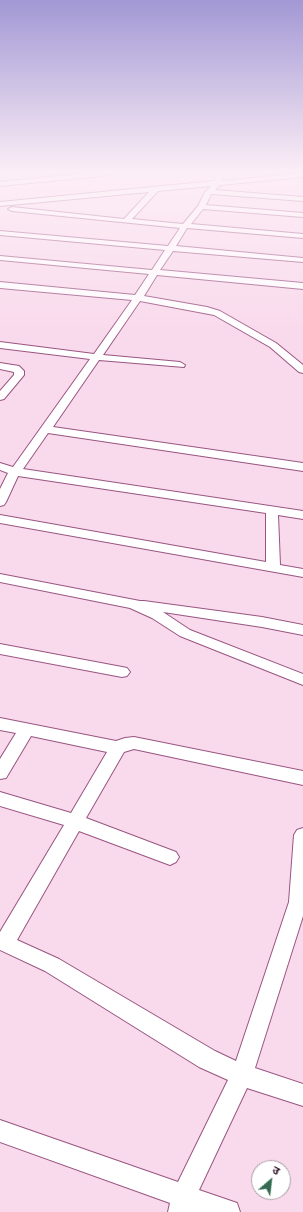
<!DOCTYPE html>
<meta charset="utf-8">
<style>
body{margin:0}
#map{position:relative;width:303px;height:1212px;overflow:hidden;background:#f9d9ec;font-family:"Space Grotesk","Noto Sans Devanagari",sans-serif}
canvas{display:block}
.north{position:absolute;left:251px;top:1160px;width:40px;height:40px;box-sizing:border-box;background:#fff;border:1px solid #a99ea5;border-radius:50%;rotate:28deg;font-size:11px;font-weight:700;line-height:16px;text-align:center;color:#280c1f}
.north::after{content:'';display:block;margin:auto;width:14px;height:18px;background:#336a50;clip-path:polygon(50% 0,100% 100%,50% 72%,0 100%)}
</style>
<div id="map">
<canvas width="303" height="1212"></canvas>
<div class="north">उ</div>
</div>
<script>
const ctx = document.querySelector('canvas').getContext('2d');
ctx.lineJoin = 'round';
function stroke(path, color, width, dash) { ctx.strokeStyle = color; ctx.lineWidth = width; ctx.lineCap = dash ? 'butt' : 'round'; ctx.setLineDash(dash || []); ctx.stroke(path); }
function paint(path, color) { ctx.fillStyle = color; ctx.fill(path, 'evenodd'); }
const minor = new Path2D(`
 M 87,173 L 114,173 L 111,175 L 0,186 L 0,182 Z
 M 217,173 L 224,173 L 222,181 L 303,173 L 303,177 L 220,185 L 215,190 L 303,197 L 303,201 L 211,194 L 206,205 L 303,213 L 303,217 L 203,209 L 191,224 L 303,234 L 303,238 L 187,228 L 176,246 L 303,258 L 303,262 L 173,251 L 160,270 L 303,283 L 303,289 L 157,275 L 144,296 L 207,307 L 220,311 L 276,343 L 303,365 L 303,373 L 299,372 L 270,347 L 214,315 L 140,301 L 103,355 L 180,362 L 185,365 L 184,367 L 99,360 L 53,427 L 303,463 L 303,471 L 48,433 L 23,469 L 303,511 L 303,519 L 278,515 L 280,565 L 303,569 L 303,577 L 0,523 L 0,515 L 266,562 L 266,513 L 18,476 L 6,502 L 4,505 L 0,506 L 0,489 L 8,473 L 0,470 L 0,463 L 13,467 L 90,359 L 0,348 L 0,342 L 94,354 L 132,300 L 0,288 L 0,282 L 135,295 L 149,274 L 0,260 L 0,256 L 152,270 L 165,250 L 0,235 L 0,231 L 168,246 L 180,228 L 12,211 L 8,209 L 12,207 L 124,219 L 149,192 L 0,206 L 0,202 L 214,181 ZM 211,186 L 205,192 L 198,206 L 183,224 L 132,219 L 158,191 Z
 M 0,363 L 19,366 L 24,371 L 24,375 L 4,399 L 0,400 L 0,391 L 14,375 L 14,372 L 0,369 Z
 M 0,574 L 140,601 L 144,601 L 262,617 L 303,625 L 303,635 L 262,627 L 163,612 L 190,630 L 303,674 L 303,685 L 180,636 L 152,618 L 130,608 L 0,582 Z
 M 0,644 L 122,667 L 127,668 L 130,672 L 127,676 L 122,677 L 0,654 Z
 M 0,718 L 116,741 L 125,738 L 134,737 L 303,771 L 303,785 L 134,749 L 124,752 L 86,818 L 176,852 L 179,857 L 176,862 L 170,865 L 79,831 L 17,940 L 59,959 L 215,1051 L 236,1061 L 289,902 L 294,835 L 297,830 L 303,828 L 303,916 L 255,1068 L 303,1084 L 303,1106 L 247,1088 L 199,1190 L 237,1203 L 240,1212 L 168,1212 L 170,1203 L 0,1142 L 0,1120 L 178,1182 L 228,1080 L 199,1067 L 45,971 L 0,950 L 0,932 L 64,825 L 0,806 L 0,792 L 71,813 L 107,752 L 31,736 L 6,778 L 0,779 L 0,759 L 16,733 L 0,730 Z`);
stroke(minor, '#995581', 2);
paint(minor, '#fff');
const sky = ctx.createLinearGradient(0, 0, 0, 343);
sky.addColorStop(0, '#a298d4');
sky.addColorStop(0.5, '#fceef6');
sky.addColorStop(1, '#fceef600');
ctx.fillStyle = sky;
ctx.fillRect(0, 0, 303, 343);
</script>
